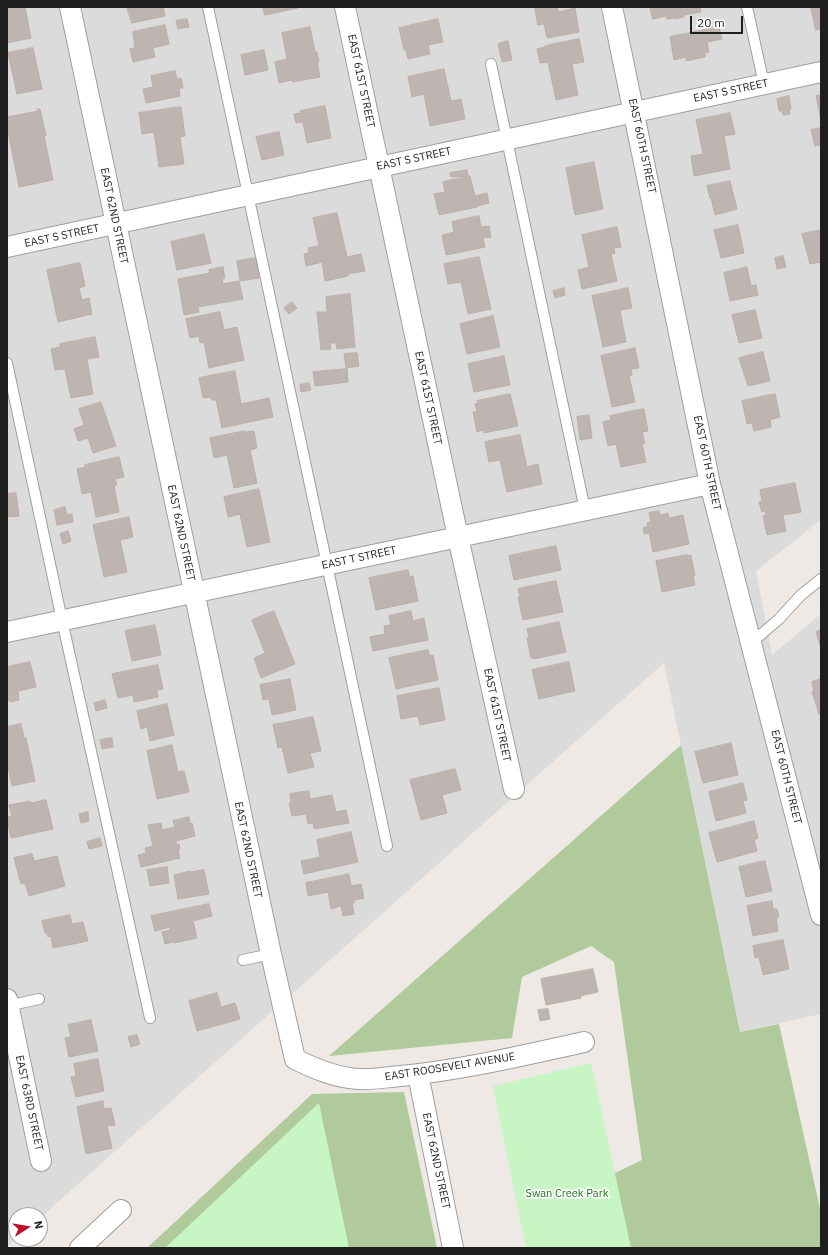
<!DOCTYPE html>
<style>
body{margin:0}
#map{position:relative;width:828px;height:1255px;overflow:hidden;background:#eee9e4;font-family:"IBM Plex Sans",sans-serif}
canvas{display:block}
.frame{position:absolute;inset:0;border:8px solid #1e1e1e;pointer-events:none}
.north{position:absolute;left:8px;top:1207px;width:40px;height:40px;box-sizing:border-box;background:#fff;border:1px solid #a5a5a5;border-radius:50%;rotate:78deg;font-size:11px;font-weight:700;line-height:16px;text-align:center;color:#1e1e1e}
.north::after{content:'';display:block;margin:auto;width:14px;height:18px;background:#bc0f29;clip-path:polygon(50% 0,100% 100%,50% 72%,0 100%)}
.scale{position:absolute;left:690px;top:16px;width:53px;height:18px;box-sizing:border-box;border:2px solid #1e1e1e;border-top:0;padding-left:5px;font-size:12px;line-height:14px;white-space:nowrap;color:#1e1e1e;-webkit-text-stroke:3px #fff;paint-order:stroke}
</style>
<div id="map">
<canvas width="828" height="1255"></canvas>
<div class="frame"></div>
<div class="north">N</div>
<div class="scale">20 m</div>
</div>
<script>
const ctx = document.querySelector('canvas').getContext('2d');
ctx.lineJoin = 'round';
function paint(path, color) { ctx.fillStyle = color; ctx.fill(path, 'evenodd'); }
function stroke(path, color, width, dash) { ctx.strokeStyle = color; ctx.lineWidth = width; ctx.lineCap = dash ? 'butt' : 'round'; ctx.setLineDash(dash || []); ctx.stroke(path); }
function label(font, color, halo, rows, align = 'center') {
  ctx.font = font + ' "IBM Plex Sans",sans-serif'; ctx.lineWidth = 3.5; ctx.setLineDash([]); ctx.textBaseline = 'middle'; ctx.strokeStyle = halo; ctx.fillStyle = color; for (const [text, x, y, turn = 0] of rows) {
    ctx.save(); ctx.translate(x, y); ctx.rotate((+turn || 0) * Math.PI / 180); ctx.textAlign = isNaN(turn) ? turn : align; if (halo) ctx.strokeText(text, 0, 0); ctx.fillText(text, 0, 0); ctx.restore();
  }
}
paint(new Path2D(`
 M 7,7 L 821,7 L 821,520 L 756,571 L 772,655 L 821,614 L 821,1014 L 740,1032 L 664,663 L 40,1218 L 40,1215 L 16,1215 L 16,1239 L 7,1247 Z`), '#dcdbdb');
paint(new Path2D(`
 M 681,745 L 740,1032 L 779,1024 L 821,1213 L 821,1248 L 600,1248 L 588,1186 L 642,1160 L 614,962 L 591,946 L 522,977 L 512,1038 L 329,1056 Z
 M 404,1092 L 437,1248 L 147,1248 L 312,1094 Z`), '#b1ca9c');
paint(new Path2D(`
 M 591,1063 L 631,1248 L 526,1248 L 493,1086 Z
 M 319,1103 L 349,1248 L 165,1248 Z`), '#c8f5c4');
const building = new Path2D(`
 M 7,7 L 25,7 L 31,38 L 7,43 Z
 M 127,7 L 163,7 L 165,16 L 132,23 Z
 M 263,7 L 298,7 L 298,8 L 265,15 Z
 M 535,7 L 557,7 L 558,12 L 575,8 L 579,32 L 547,38 L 544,24 L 538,25 Z
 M 650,7 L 700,7 L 701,12 L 684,15 L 684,17 L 675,19 L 675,18 L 667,19 L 666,16 L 653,19 Z
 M 811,7 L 821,7 L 821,29 L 816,30 Z
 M 187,19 L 189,27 L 178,29 L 176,21 Z
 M 438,19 L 443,42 L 428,45 L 430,54 L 408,59 L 406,50 L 404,50 L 399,28 Z
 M 165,25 L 169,44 L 153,48 L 155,57 L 133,62 L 130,49 L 135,48 L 133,32 Z
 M 310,27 L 315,52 L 317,52 L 319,62 L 317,62 L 320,77 L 293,82 L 292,80 L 279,83 L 275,62 L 287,59 L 282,33 Z
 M 719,27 L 722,39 L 707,42 L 709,52 L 705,53 L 705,57 L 686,61 L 686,57 L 674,60 L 670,37 Z
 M 579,39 L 584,62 L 572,64 L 578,95 L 556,100 L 548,62 L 540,63 L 537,49 L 545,47 L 545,46 Z
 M 508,41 L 512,60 L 502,62 L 498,44 Z
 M 33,48 L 42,89 L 17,94 L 8,53 Z
 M 264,50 L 268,70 L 245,75 L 241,55 Z
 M 444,69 L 451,101 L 461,99 L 465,119 L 430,126 L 424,94 L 412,97 L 408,77 Z
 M 175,71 L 177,79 L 181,78 L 183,88 L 179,88 L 180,96 L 146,103 L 143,89 L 153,87 L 151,76 Z
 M 821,95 L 821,121 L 816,96 Z
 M 789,96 L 791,109 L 789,109 L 790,114 L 783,115 L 782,111 L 779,111 L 777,99 Z
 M 325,106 L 331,138 L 307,143 L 303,122 L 296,123 L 294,114 L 301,113 L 300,111 Z
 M 181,107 L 185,136 L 180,137 L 184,164 L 159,167 L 154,132 L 142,134 L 139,113 Z
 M 37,109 L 40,109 L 46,135 L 44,135 L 53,180 L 19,187 L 7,126 L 7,117 L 38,111 Z
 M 730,113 L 735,134 L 724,136 L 730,169 L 694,176 L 691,156 L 703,154 L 696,120 Z
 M 821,128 L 821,145 L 815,146 L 811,130 Z
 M 279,132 L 284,155 L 262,160 L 256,137 Z
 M 594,162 L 603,209 L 575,215 L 566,168 Z
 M 467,170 L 468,176 L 451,177 L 450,173 Z
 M 470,176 L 475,196 L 487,193 L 489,203 L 477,206 L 477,207 L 439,215 L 434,194 L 445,192 L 443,182 Z
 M 730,181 L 737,209 L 715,215 L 711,198 L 710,198 L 707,186 Z
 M 337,213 L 347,257 L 361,254 L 365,271 L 348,274 L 348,276 L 325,281 L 322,262 L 306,266 L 304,254 L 309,253 L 308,248 L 319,246 L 313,218 Z
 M 479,216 L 481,227 L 489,226 L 491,237 L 483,238 L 485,247 L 446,255 L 442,235 L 454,232 L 452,222 Z
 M 738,225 L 744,253 L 721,258 L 714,230 Z
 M 617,227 L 621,247 L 614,248 L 615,253 L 611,254 L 617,281 L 582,289 L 578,270 L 589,267 L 582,235 Z
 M 821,230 L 821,262 L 810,264 L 802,234 Z
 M 204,234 L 211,263 L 177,270 L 171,242 Z
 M 783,256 L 786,267 L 777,269 L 775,258 Z
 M 479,257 L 491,309 L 468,314 L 461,282 L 448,284 L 444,264 Z
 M 256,258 L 259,278 L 240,281 L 237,261 Z
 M 80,263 L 85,286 L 79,288 L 82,300 L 89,298 L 92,314 L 58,322 L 47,270 Z
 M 223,267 L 225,278 L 222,279 L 223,284 L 239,281 L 243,299 L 198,307 L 199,312 L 184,315 L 178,279 L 210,273 L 209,270 Z
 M 747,267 L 751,286 L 756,285 L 758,295 L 730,301 L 724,273 Z
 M 564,288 L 565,295 L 555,298 L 553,291 Z
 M 628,288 L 632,308 L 620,310 L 626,342 L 603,347 L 592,296 Z
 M 350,294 L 355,347 L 337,349 L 336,343 L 330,343 L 331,349 L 321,350 L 317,312 L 327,312 L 326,297 Z
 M 292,302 L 297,308 L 289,314 L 284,308 Z
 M 755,310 L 762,338 L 739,343 L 732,315 Z
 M 220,312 L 224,330 L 237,327 L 244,360 L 209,368 L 204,342 L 200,343 L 199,336 L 190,338 L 186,319 Z
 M 493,316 L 500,347 L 467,354 L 460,324 Z
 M 95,337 L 99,357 L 87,359 L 93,394 L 71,398 L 65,369 L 55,370 L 51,349 L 60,347 L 60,344 Z
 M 635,348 L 639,368 L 631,369 L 632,375 L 629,376 L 635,402 L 612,407 L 601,356 Z
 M 763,352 L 770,381 L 748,386 L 739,358 Z
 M 357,353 L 359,366 L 346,368 L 344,354 Z
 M 504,356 L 510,385 L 474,392 L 468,364 Z
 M 347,369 L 348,382 L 315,386 L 313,372 Z
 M 235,371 L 241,404 L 269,398 L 273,417 L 222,428 L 216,400 L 212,400 L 211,397 L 203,398 L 199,378 Z
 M 309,383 L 311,390 L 301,392 L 300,385 Z
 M 510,394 L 518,426 L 484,433 L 483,430 L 477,432 L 473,412 L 477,412 L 475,404 L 478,403 L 477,401 Z
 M 775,394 L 780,417 L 770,420 L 771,427 L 754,431 L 752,423 L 747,424 L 742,401 Z
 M 101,402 L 116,446 L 93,453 L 88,438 L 78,441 L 74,429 L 84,425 L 79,409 Z
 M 644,409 L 648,431 L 642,432 L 645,443 L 642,444 L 646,462 L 621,467 L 616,444 L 608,446 L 603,422 L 611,420 L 610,416 Z
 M 589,415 L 592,438 L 580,440 L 577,417 Z
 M 245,431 L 246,432 L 254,431 L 257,448 L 250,450 L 257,483 L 234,488 L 227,455 L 214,458 L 210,438 Z
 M 520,435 L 527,467 L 538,464 L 542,484 L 507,492 L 500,460 L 489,462 L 485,442 Z
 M 119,457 L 124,477 L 115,479 L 117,485 L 114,486 L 119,512 L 96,517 L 91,492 L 82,494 L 77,469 L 85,467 L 85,465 Z
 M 795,483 L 801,512 L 783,515 L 786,531 L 767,535 L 763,516 L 766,515 L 765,511 L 762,512 L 759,502 L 762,501 L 760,490 Z
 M 259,489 L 270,542 L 247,547 L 240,514 L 228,517 L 224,497 Z
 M 16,493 L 19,516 L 7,517 L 7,494 Z
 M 65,507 L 67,515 L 72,514 L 73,522 L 57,525 L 54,510 Z
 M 659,511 L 661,519 L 661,515 L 668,513 L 669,518 L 683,515 L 689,544 L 653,552 L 649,533 L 644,534 L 643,528 L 648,526 L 647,523 L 651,522 L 649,513 Z
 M 129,517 L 133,537 L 120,540 L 127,572 L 104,577 L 93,525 Z
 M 68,531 L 71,541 L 63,544 L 60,534 Z
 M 556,546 L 561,570 L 514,580 L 509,556 Z
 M 687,555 L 688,556 L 691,555 L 695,576 L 693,576 L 695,585 L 662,592 L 656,561 Z
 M 408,570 L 410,577 L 413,576 L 418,601 L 376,610 L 369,578 Z
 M 556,581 L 563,612 L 523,620 L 518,597 L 520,597 L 518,589 Z
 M 274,611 L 295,664 L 261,678 L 254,658 L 265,653 L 252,620 Z
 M 411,611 L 413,621 L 424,618 L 428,640 L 373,651 L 370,637 L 385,634 L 384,626 L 391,625 L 389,616 Z
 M 559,622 L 566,652 L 534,659 L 533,658 L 531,658 L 527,638 L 529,638 L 527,629 Z
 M 155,625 L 161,655 L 132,661 L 125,631 Z
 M 821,630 L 821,649 L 816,632 Z
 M 428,650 L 430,656 L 433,655 L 438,680 L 396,689 L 389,658 Z
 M 30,662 L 36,687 L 18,691 L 19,700 L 10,702 L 10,700 L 7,700 L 7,667 Z
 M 569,662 L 575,691 L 539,699 L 532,670 Z
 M 158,665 L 163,689 L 157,690 L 158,697 L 134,702 L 133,695 L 118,698 L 112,674 Z
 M 290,679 L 296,710 L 272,715 L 269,699 L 263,700 L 260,685 Z
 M 821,679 L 821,714 L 819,714 L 812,692 L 814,691 L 812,682 Z
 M 439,688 L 445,720 L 420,725 L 418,716 L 401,719 L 397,696 Z
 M 105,700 L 107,708 L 96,711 L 94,703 Z
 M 167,704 L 174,735 L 150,741 L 147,727 L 141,729 L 137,711 Z
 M 313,717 L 321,751 L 310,753 L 314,767 L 288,773 L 282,747 L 278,748 L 273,725 Z
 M 21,724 L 24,738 L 26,738 L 35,781 L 12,786 L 7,762 L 7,727 Z
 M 112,738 L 113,747 L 102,749 L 100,740 Z
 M 731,743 L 738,775 L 703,783 L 695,752 Z
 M 172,745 L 178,772 L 184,771 L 189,792 L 157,799 L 147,751 Z
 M 455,769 L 461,790 L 442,795 L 447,813 L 421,820 L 410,780 Z
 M 743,783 L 747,800 L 743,801 L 746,813 L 716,821 L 709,792 Z
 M 309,791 L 310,799 L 332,795 L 336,812 L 346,810 L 349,823 L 314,829 L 313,823 L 308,824 L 306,814 L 292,816 L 289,803 L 291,803 L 290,794 Z
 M 46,800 L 53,829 L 11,838 L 7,820 L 7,817 L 12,816 L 9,805 L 30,801 L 30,803 Z
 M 88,812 L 89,821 L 81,823 L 79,814 Z
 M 189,817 L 190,824 L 192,823 L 195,836 L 176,841 L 177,845 L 179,844 L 180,849 L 178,850 L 180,858 L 141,867 L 138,855 L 146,853 L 145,848 L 153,846 L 148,825 L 161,823 L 162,830 L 175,827 L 173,821 Z
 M 754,821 L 758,838 L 754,840 L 757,851 L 717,862 L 709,833 Z
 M 351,832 L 358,862 L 304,874 L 301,861 L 320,857 L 317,840 Z
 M 100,838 L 102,846 L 89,849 L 87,842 Z
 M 32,854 L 34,861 L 57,856 L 65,886 L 29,896 L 25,883 L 21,884 L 14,858 Z
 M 765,861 L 772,891 L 746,897 L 739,867 Z
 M 167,867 L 169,883 L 150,886 L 147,870 Z
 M 204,870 L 209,894 L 178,899 L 174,875 L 190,871 L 190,872 Z
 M 349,874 L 351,886 L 361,884 L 364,898 L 354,900 L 354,903 L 352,903 L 354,914 L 343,916 L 341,906 L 331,909 L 328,892 L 308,896 L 306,883 Z
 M 772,901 L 773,909 L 777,909 L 779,917 L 776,918 L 778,931 L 753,936 L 747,906 Z
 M 209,904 L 212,916 L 193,921 L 197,938 L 174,943 L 173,942 L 165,944 L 162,932 L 170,930 L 170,927 L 155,931 L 151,916 Z
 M 70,915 L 72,924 L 83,922 L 88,941 L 53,948 L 51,936 L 48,937 L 47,933 L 45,933 L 42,921 Z
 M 783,940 L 789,969 L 763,975 L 759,957 L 755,958 L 753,946 Z
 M 593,969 L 598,992 L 580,996 L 581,998 L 546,1005 L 541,979 Z
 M 217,993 L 221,1007 L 235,1003 L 240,1019 L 197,1031 L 189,1001 Z
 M 548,1009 L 550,1019 L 540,1021 L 538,1010 Z
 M 91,1020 L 98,1051 L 69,1057 L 65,1038 L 71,1037 L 68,1025 Z
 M 137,1035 L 140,1044 L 131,1047 L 128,1037 Z
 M 98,1059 L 104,1091 L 76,1097 L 71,1077 L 76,1076 L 74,1064 Z
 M 103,1101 L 104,1109 L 111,1108 L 115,1125 L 107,1126 L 112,1148 L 86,1154 L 77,1107 Z`);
paint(building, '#beb4b1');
stroke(building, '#beaea8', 1);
const service = new Path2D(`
 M 208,7 L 387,846
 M 747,7 L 764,84
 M 491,64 L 585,510
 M 7,363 L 62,620 L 150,1018
 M 751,643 L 779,619 L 801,595 L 821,579
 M 243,960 L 271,954
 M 7,1006 L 39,999`);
const minor = new Path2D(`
 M 70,7 L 271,954 L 295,1059 C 315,1069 336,1078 359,1079 C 372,1080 387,1077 401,1076 C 463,1070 524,1055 584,1042
 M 345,7 L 458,537 L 514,789
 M 612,7 L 710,484 L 821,915
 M 7,247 L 821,72
 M 7,632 L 710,484
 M 7,999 L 41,1161
 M 418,1074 L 453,1248
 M 80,1248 L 121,1210`);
stroke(service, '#9f9f9f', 12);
stroke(minor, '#9f9f9f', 22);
stroke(service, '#fff', 10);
stroke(minor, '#fff', 20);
label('11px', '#1e1e1e', '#fff', [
 ["EAST 61ST STREET",361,81,78],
 ["EAST S STREET",731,91,-12],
 ["EAST 60TH STREET",642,146,78],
 ["EAST S STREET",414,159,-12],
 ["EAST 62ND STREET",114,216,78],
 ["EAST S STREET",62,236,-12],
 ["EAST 61ST STREET",428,398,78],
 ["EAST 60TH STREET",707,463,78],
 ["EAST 62ND STREET",181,533,78],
 ["EAST T STREET",359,558,-12],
 ["EAST 61ST STREET",497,715,78],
 ["EAST 60TH STREET",786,777,76],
 ["EAST 62ND STREET",248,850,78],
 ["EAST ROOSEVELT AVENUE",450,1067,-9],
 ["EAST 63RD STREET",29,1103,78],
 ["EAST 62ND STREET",436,1161,78]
]);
label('11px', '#1a7413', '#fff', [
 ["Swan Creek Park",567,1194]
]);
</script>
